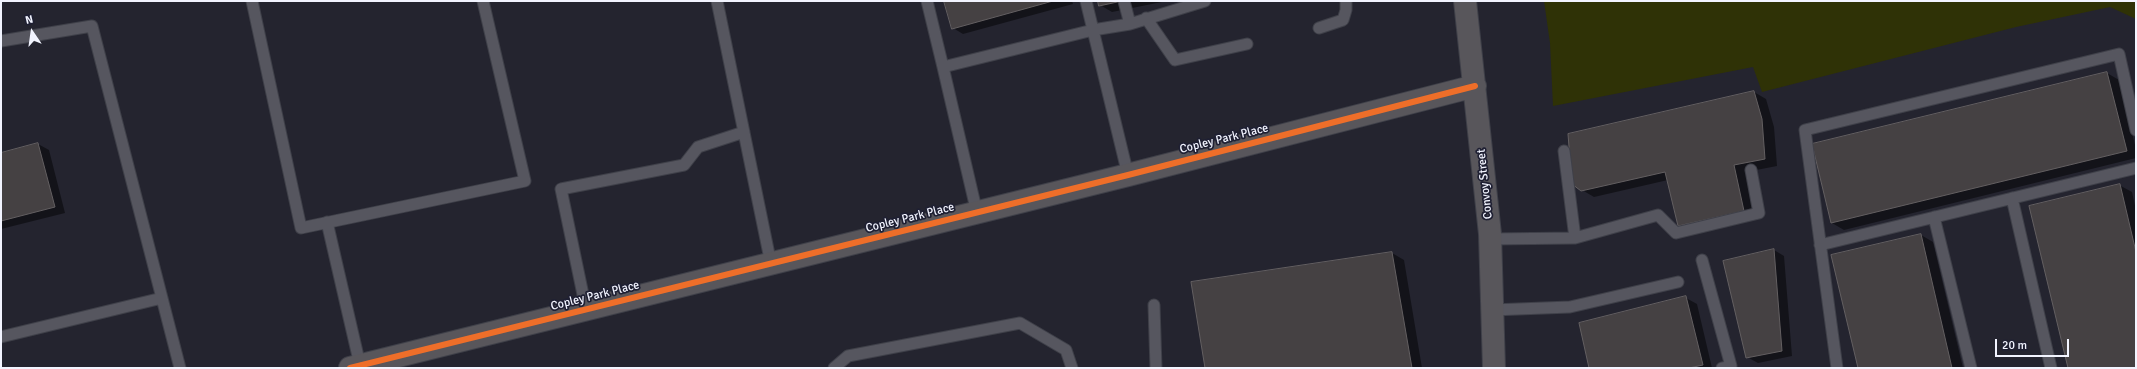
<!DOCTYPE html>
<style>
body{margin:0}
#map{position:relative;width:2137px;height:369px;overflow:hidden;background:#24242f;font-family:Signika,sans-serif}
canvas{display:block}
.frame{position:absolute;inset:0;border:2px solid #f2f4ff;pointer-events:none}
.north{position:absolute;left:12px;top:12px;width:40px;height:40px;-webkit-text-stroke:3px #1f2033;paint-order:stroke;rotate:347deg;font-size:11px;font-weight:700;line-height:16px;text-align:center;color:#f2f4ff}
.north::after{content:'';display:block;margin:auto;width:14px;height:18px;background:#f2f4ff;clip-path:polygon(50% 0,100% 100%,50% 72%,0 100%)}
.scale{position:absolute;left:1995px;top:339px;width:74px;height:18px;box-sizing:border-box;border:2px solid #f2f4ff;border-top:0;padding-left:5px;font-size:12px;line-height:14px;white-space:nowrap;color:#f2f4ff;-webkit-text-stroke:3px #1f2033;paint-order:stroke}
</style>
<div id="map">
<canvas width="2137" height="369"></canvas>
<div class="frame"></div>
<div class="north">N</div>
<div class="scale">20 m</div>
</div>
<script>
const ctx = document.querySelector('canvas').getContext('2d');
ctx.lineJoin = 'round';
function paint(path, color) { ctx.fillStyle = color; ctx.fill(path, 'evenodd'); }
function stroke(path, color, width, dash) { ctx.strokeStyle = color; ctx.lineWidth = width; ctx.lineCap = dash ? 'butt' : 'round'; ctx.setLineDash(dash || []); ctx.stroke(path); }
function label(font, color, halo, rows, align = 'center') {
  ctx.font = font + ' Signika,sans-serif'; ctx.lineWidth = 3.5; ctx.setLineDash([]); ctx.textBaseline = 'middle'; ctx.strokeStyle = halo; ctx.fillStyle = color; for (const [text, x, y, turn = 0] of rows) {
    ctx.save(); ctx.translate(x, y); ctx.rotate((+turn || 0) * Math.PI / 180); ctx.textAlign = isNaN(turn) ? turn : align; if (halo) ctx.strokeText(text, 0, 0); ctx.fillText(text, 0, 0); ctx.restore();
  }
}
paint(new Path2D(`
 M 1544,1 L 2136,1 L 2136,19 L 2110,7 L 2016,27 L 1762,92 L 1753,67 L 1553,106 L 1550,43 Z`), '#2f3206');
paint(new Path2D(`
 M 946,1 L 1072,1 L 1073,4 L 963,34 L 953,28 Z
 M 1099,1 L 1167,1 L 1112,12 L 1100,5 Z
 M 2107,73 L 2119,80 L 2136,149 L 2136,158 L 1844,230 L 1832,223 Z
 M 1754,92 L 1766,99 L 1774,127 L 1777,166 L 1746,172 L 1755,217 L 1691,232 L 1679,225 L 1668,180 L 1594,197 L 1582,190 Z
 M 38,144 L 49,150 L 65,213 L 1,229 L 1,154 Z
 M 2119,185 L 2132,192 L 2136,210 L 2136,368 L 2069,368 Z
 M 1921,235 L 1933,242 L 1963,368 L 1859,368 Z
 M 1774,250 L 1784,256 L 1792,356 L 1758,363 L 1747,357 Z
 M 1392,253 L 1404,260 L 1422,368 L 1206,368 Z
 M 1686,298 L 1697,304 L 1712,368 L 1590,368 Z`), '#0007');
const building = new Path2D(`
 M 944,1 L 1053,1 L 952,29 Z
 M 1098,1 L 1122,1 L 1099,6 Z
 M 2107,72 L 2127,151 L 1831,223 L 1812,144 Z
 M 1754,91 L 1762,119 L 1765,159 L 1734,165 L 1744,211 L 1678,226 L 1665,172 L 1581,191 L 1572,184 L 1568,134 Z
 M 38,143 L 55,207 L 1,221 L 1,153 Z
 M 2120,184 L 2136,252 L 2136,368 L 2068,368 L 2029,206 Z
 M 1921,234 L 1952,368 L 1858,368 L 1831,255 Z
 M 1774,249 L 1782,351 L 1746,358 L 1723,261 Z
 M 1392,252 L 1412,368 L 1205,368 L 1191,282 Z
 M 1686,296 L 1703,365 L 1689,368 L 1589,368 L 1579,323 Z`);
paint(building, '#454143');
stroke(building, '#635f61', 1);
const service = new Path2D(`
 M 252,1 L 301,228 L 525,181 L 483,1
 M 717,1 L 771,264
 M 927,1 L 943,67
 M 1086,1 L 1128,175
 M 1124,1 L 1130,24
 M 1146,18 L 1175,60 L 1247,44
 M 1319,28 L 1343,20 L 1346,10 L 1346,1
 M 1,41 L 92,26 L 180,368
 M 1564,151 L 1575,238
 M 2012,198 L 2051,368
 M 977,213 L 943,67 L 1093,30 L 1130,24 L 1205,1
 M 1934,217 L 1971,368
 M 327,222 L 360,365
 M 1490,239 L 1575,238 L 1658,215 L 1676,233 L 1759,213 L 1751,170
 M 1820,245 L 2136,168
 M 1702,260 L 1731,366 L 1722,368
 M 1154,305 L 1156,368
 M 586,309 L 561,189 L 684,165 L 698,147 L 744,132
 M 1492,310 L 1570,307 L 1678,282
 M 1,337 L 162,298
 M 834,368 L 848,356 L 1020,323 L 1066,350 L 1072,368
 M 1837,368 L 1805,130 L 2119,54 L 2136,130`);
const secondary = new Path2D(`
 M 1465,1 L 1490,234 L 1494,368
 M 350,368 L 1128,175 L 1475,86`);
stroke(service, '#3f4049', 13);
stroke(secondary, '#3f4049', 24);
stroke(service, '#56565f', 11);
stroke(secondary, '#58565b', 22);
stroke(new Path2D(`
 M 350,368 L 1128,175 L 1475,86`), '#ee6e29', 6);
label('12px', '#f2f4ff', '#1f2033', [
 ["Copley Park Place",1224,139,-14],
 ["Convoy Street",1485,184,-96],
 ["Copley Park Place",910,218,-14],
 ["Copley Park Place",595,296,-14]
]);
</script>
